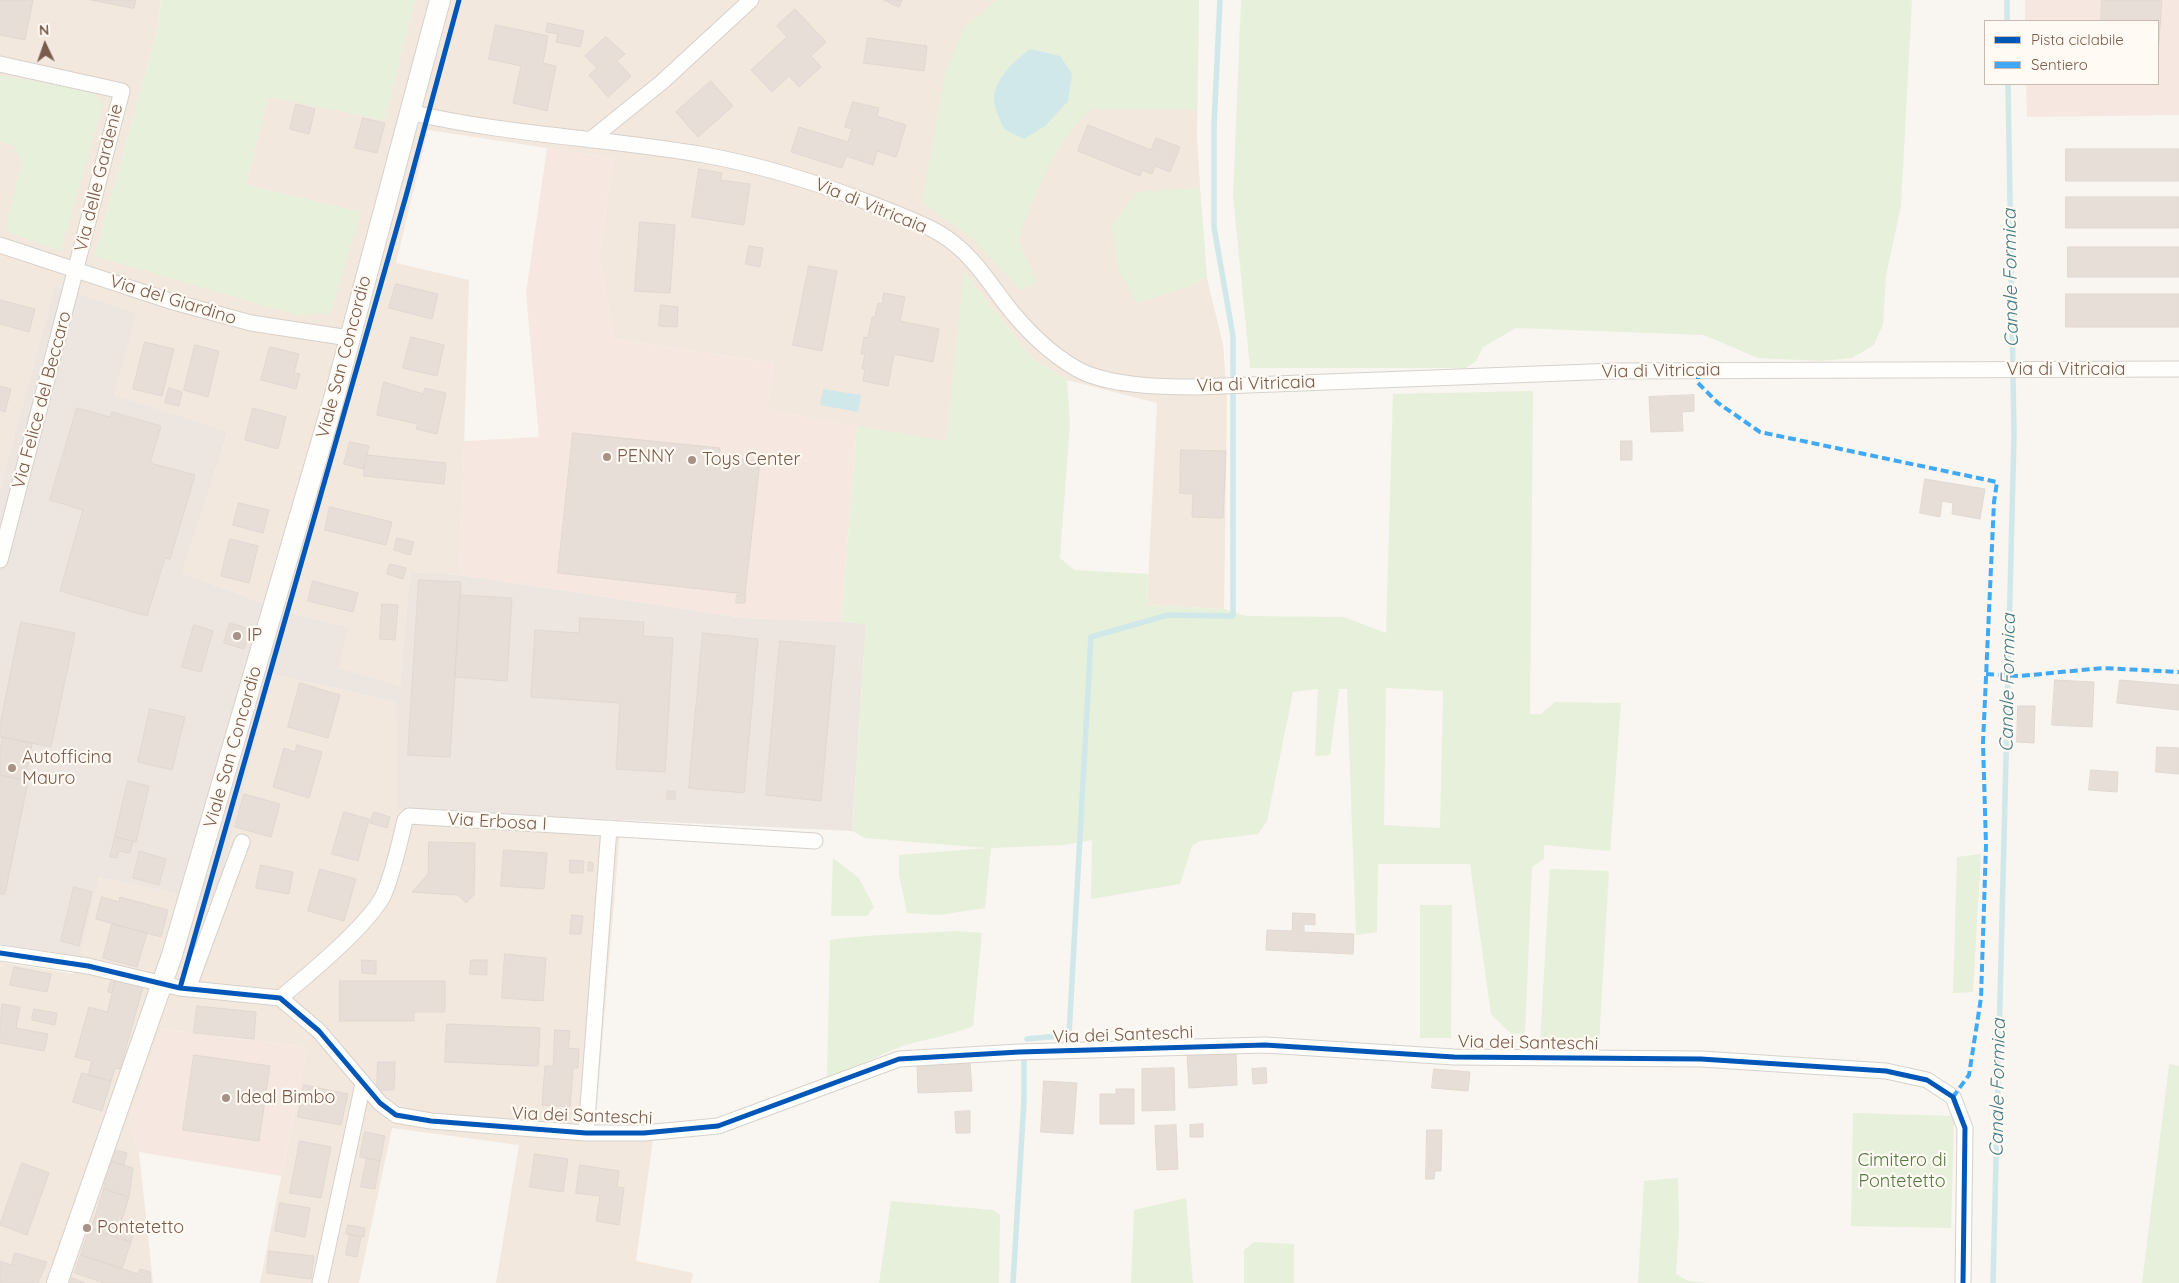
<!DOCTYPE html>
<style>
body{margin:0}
#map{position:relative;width:2179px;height:1283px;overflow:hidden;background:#f9f5f0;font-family:Quicksand,sans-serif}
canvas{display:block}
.legend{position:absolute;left:1984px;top:20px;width:175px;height:65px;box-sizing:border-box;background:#fffaf3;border:1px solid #cabbb1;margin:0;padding:6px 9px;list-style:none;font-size:15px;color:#7a5c4d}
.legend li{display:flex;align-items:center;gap:10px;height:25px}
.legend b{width:25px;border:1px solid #cabbb1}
.north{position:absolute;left:20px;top:20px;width:50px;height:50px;-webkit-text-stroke:4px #fffaf3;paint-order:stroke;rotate:357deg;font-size:14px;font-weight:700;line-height:20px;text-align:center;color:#7a5c4d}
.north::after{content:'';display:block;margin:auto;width:18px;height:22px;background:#7a5c4d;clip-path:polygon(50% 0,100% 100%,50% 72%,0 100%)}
</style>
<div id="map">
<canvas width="2179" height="1283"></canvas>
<ul class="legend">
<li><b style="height:6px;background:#0057b8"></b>Pista ciclabile</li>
<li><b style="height:6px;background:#3fa9f5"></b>Sentiero</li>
</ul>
<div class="north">N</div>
</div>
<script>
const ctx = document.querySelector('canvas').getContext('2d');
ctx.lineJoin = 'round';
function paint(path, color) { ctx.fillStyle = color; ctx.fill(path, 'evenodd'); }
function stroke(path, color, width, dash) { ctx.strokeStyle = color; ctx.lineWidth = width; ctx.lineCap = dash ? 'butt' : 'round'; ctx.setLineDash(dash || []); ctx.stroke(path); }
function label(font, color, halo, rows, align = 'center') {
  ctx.font = font + ' Quicksand,sans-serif'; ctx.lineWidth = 4.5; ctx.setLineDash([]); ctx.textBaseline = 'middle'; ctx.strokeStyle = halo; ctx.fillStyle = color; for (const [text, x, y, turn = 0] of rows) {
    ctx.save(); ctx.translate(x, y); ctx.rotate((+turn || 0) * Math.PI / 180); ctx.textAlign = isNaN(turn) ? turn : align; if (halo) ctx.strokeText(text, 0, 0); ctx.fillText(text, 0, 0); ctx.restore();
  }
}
paint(new Path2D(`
 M 0,0 L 161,0 L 158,28 L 95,256 L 360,212 L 246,185 L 268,96 L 385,120 L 415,0 L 1199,0 L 1197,136 L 1200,188 L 1207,278 L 1223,345 L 1227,396 L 1224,609 L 1147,605 L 1157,403 L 1067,380 L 1032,358 L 965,273 L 946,442 L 767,410 L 774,363 L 614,339 L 599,258 L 613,158 L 428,130 L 396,263 L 469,280 L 460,575 L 410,572 L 400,686 L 337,668 L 347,627 L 293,614 L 182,573 L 228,433 L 114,395 L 137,313 L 55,286 L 0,489 Z
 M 273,674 L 396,702 L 397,809 L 621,820 L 595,1126 L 655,1125 L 636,1261 L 693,1273 L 691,1283 L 496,1283 L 519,1145 L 392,1128 L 359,1283 L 260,1283 L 307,1047 L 162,1029 L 129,1120 L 139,1152 L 153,1283 L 0,1283 L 0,962 L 74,974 L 99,877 L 215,902 Z`), '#f2e8de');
paint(new Path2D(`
 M 2025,0 L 2179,0 L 2179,115 L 2027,117 L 2026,84 L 2158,84 L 2158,21 L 2025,21 Z
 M 547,148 L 613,158 L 599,258 L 614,339 L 774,363 L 767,410 L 857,426 L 841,622 L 744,618 L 460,575 L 464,441 L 539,437 L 526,293 Z
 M 162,1029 L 307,1047 L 281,1176 L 139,1152 L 129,1120 Z`), '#f6e8e1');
paint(new Path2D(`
 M 55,286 L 137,313 L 114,395 L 228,432 L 182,573 L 293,614 L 348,627 L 338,668 L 400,686 L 410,572 L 460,575 L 744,618 L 866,623 L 852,831 L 397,809 L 396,702 L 273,674 L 215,902 L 99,877 L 79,956 L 0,944 L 0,489 Z`), '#ede5e0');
paint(new Path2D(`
 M 161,0 L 415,0 L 385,120 L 268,97 L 246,185 L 361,212 L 331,313 L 296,315 L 95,256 L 158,28 Z
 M 998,0 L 1199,0 L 1197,109 L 1091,109 C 1056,140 1034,197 1018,240 L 1037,281 L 1021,291 L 974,240 L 922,202 L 946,69 L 966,25 Z
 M 1241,0 L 1912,0 L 1901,205 L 1886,276 L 1883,324 L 1874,345 L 1852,358 L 1822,361 L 1758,358 L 1704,335 L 1516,328 L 1483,347 L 1476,361 L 1466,368 L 1250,368 L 1233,196 Z
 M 0,76 L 92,90 L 103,104 L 61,251 L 5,231 L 22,163 L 14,146 L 0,142 Z
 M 1200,188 L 1207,278 L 1188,287 L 1137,303 L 1118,270 L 1112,225 L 1137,192 Z
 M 964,272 L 1032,358 L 1067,380 L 1070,423 L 1060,558 L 1074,570 L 1148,574 L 1147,605 L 1224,609 L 1246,616 L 1344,617 L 1386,633 L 1393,394 L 1533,391 L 1530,714 L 1541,714 L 1555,702 L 1621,703 L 1610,851 L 1544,845 L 1544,859 L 1532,867 L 1525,1034 L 1510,1033 L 1491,1014 L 1470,864 L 1378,864 L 1377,932 L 1356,935 L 1347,689 L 1339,689 L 1330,755 L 1315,756 L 1318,689 L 1293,692 L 1267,821 L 1258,834 L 1200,841 L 1192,846 L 1180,884 L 1091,899 L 1092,840 L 1064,845 L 991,848 L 985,908 L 939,915 L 907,913 L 899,875 L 899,855 L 987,848 L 865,838 L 852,831 L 866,624 L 841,622 L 857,426 L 946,441 ZM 1386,688 L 1443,691 L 1440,828 L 1384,825 Z
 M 1981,854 L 1973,992 L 1953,993 L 1957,857 Z
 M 833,858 L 859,878 L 874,907 L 867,916 L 831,916 Z
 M 1550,869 L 1609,871 L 1599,1044 L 1540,1042 Z
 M 1420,905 L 1452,905 L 1451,1038 L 1420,1038 Z
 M 955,931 L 982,933 L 973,1026 C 948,1037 920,1039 895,1049 C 870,1059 855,1069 827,1076 L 830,940 C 873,934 912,934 955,931 Z
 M 2169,1064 L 2179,1066 L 2179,1283 L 2142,1283 Z
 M 1853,1113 L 1954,1116 L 1951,1228 L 1851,1226 Z
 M 1678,1178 L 1679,1228 L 1676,1274 L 1688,1281 L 1709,1283 L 1638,1283 L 1644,1181 Z
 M 1186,1198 L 1193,1283 L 1131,1283 L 1134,1210 Z
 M 891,1201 L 993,1210 L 1000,1215 L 999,1283 L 879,1283 Z
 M 1254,1242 L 1294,1244 L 1294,1283 L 1244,1283 L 1244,1250 Z`), '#e7f0db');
paint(new Path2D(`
 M 1030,49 L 1060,56 L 1072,74 L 1068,101 L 1045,126 L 1024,139 L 1004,129 C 1001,122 997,114 995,107 C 989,83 1013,62 1030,49 Z
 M 823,389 L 861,395 L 858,412 L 820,405 Z`), '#d0e8ea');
stroke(new Path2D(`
 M 2007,0 L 2007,21
 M 1027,1039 L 1069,1035 L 1091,637 L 1168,615 L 1233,616 L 1233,336 L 1214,227 L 1214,125 L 1220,0
 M 1013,1283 L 1024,1100 L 1024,1061
 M 1993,1283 L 2014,434 L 2008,84`), '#d0e8ea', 5.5);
const building = new Path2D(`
 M 0,0 L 33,0 L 25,40 L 0,35 Z
 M 91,0 L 136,0 L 134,8 Z
 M 884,0 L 902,0 L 899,7 Z
 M 2102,0 L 2162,0 L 2158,54 L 2158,21 L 2101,21 Z
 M 795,9 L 826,42 L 811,56 L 821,67 L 799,87 L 789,76 L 772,92 L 751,70 L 787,37 L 777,26 Z
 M 548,23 L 584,31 L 580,47 L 556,42 L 558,34 L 546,32 Z
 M 496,25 L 548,36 L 543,63 L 556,66 L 547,111 L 513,103 L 521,66 L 489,59 Z
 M 606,37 L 625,54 L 617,61 L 631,76 L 608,97 L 589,75 L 597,68 L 585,56 Z
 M 868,38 L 927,46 L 924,71 L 864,63 Z
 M 711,81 L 733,106 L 698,137 L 676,112 Z
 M 853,102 L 879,108 L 877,116 L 906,125 L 896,157 L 877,151 L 873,165 L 846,156 L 842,168 L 791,152 L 799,127 L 848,142 L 852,129 L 845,127 Z
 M 296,104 L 315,109 L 309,134 L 290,129 Z
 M 363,118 L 385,123 L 377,153 L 355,148 Z
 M 1088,125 L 1151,150 L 1156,138 L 1180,147 L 1170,172 L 1155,166 L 1152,174 L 1142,170 L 1140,176 L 1078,151 Z
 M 2066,149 L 2179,149 L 2179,181 L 2066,181 Z
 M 699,169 L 722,173 L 720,180 L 750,184 L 744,225 L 692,217 Z
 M 2066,197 L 2179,197 L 2179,228 L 2066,228 Z
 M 640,222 L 675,225 L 670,293 L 635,291 Z
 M 749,246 L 763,248 L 760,267 L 746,264 Z
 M 2068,247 L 2179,247 L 2179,277 L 2068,277 Z
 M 809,266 L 837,271 L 822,351 L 793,345 Z
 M 396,284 L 438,294 L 432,319 L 389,308 Z
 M 884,293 L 905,297 L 900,321 L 939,329 L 933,362 L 894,354 L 888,386 L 863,381 L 865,369 L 862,369 L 865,354 L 861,354 L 864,337 L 868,338 L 872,317 L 875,317 L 878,303 L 882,304 Z
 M 2066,294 L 2179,294 L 2179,327 L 2066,327 Z
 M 0,300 L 35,309 L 29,332 L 0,324 Z
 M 661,305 L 678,307 L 677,327 L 659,326 Z
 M 411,337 L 444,345 L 437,376 L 403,368 Z
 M 145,342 L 174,349 L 162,396 L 133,389 Z
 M 195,345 L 219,351 L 208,397 L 184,390 Z
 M 270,347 L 299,354 L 294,373 L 300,374 L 296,389 L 261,380 Z
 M 384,382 L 423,394 L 425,388 L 446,393 L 437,434 L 416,429 L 418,424 L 377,415 Z
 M 0,386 L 11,389 L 5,412 L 0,410 Z
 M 169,388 L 182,392 L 179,406 L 165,403 Z
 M 1694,395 L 1694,411 L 1682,412 L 1683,431 L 1651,432 L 1649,397 Z
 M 77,408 L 110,417 L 112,412 L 161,426 L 150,463 L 195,475 L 170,559 L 165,558 L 147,616 L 60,591 L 83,510 L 50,500 Z
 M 253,408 L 286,417 L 278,449 L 245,440 Z
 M 573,433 L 720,448 L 719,457 L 760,461 L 745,594 L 558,573 Z
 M 1621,441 L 1632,441 L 1632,460 L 1621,460 Z
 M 350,442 L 369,446 L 363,469 L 344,464 Z
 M 1181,450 L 1226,451 L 1223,518 L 1192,517 L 1193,494 L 1180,493 Z
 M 366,455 L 446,463 L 444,484 L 364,476 Z
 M 1925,479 L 1985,489 L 1980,519 L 1952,514 L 1953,503 L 1942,501 L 1940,517 L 1920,513 Z
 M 239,503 L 269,510 L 263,533 L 233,525 Z
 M 330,507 L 392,522 L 386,545 L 325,530 Z
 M 397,538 L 414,542 L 410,555 L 394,550 Z
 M 230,539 L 258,546 L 249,583 L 221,576 Z
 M 390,564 L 406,568 L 403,579 L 387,574 Z
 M 419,580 L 461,582 L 450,757 L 408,755 Z
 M 313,581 L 358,593 L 353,612 L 308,601 Z
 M 460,595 L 512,598 L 507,681 L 455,677 Z
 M 737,595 L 746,595 L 745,603 L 736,603 Z
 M 382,604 L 398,605 L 395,640 L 380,639 Z
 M 580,618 L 644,622 L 643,636 L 673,638 L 665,772 L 616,769 L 620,703 L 531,697 L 535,630 L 579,633 Z
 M 21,622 L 75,633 L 51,747 L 0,737 L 0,726 Z
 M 230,623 L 250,629 L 244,649 L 224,643 Z
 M 194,625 L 213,631 L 201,672 L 182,667 Z
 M 703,633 L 758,639 L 744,793 L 689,788 Z
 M 780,641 L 835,646 L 821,801 L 766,795 Z
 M 2055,680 L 2094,682 L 2092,727 L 2052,725 Z
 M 2120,680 L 2179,685 L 2179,710 L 2117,703 Z
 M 300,683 L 340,695 L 328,738 L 288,727 Z
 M 2018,706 L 2035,706 L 2034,743 L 2017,742 Z
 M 150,709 L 185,717 L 172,770 L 138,762 Z
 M 3,737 L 32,743 L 25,780 L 0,775 L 0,751 Z
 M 297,745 L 322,752 L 309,798 L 273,787 L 284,748 L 295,752 Z
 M 2157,747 L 2179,748 L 2179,774 L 2156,772 Z
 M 2091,770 L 2118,772 L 2117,792 L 2089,790 Z
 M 0,775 L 28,781 L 5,894 L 0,894 Z
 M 128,781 L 149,786 L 136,842 L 115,837 Z
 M 668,791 L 675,791 L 675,799 L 667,799 Z
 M 244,794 L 280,804 L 271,837 L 235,827 Z
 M 344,812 L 369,819 L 358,861 L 332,854 Z
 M 374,812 L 390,817 L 387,828 L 370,823 Z
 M 115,837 L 133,841 L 130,853 L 119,851 L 117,858 L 110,857 Z
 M 429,842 L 475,843 L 474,895 L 466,903 L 458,895 L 412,892 L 428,874 Z
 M 504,850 L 547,853 L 544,889 L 501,886 Z
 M 140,851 L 166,859 L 159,885 L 133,878 Z
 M 570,860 L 584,861 L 583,873 L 570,873 Z
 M 589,862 L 593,863 L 593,871 L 588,871 Z
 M 261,865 L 293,872 L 289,894 L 256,888 Z
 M 320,869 L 356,879 L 344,921 L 308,911 Z
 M 74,887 L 92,892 L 79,946 L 61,941 Z
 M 102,897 L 119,902 L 120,897 L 168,910 L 161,937 L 96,919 Z
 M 1293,913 L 1315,914 L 1315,925 L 1304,924 L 1304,932 L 1354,934 L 1353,954 L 1266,950 L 1267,930 L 1292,931 Z
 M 572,915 L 583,916 L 581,934 L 570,934 Z
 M 112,924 L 147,933 L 137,967 L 103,958 Z
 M 505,954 L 546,958 L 543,1001 L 502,998 Z
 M 362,960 L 376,961 L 376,974 L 362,973 Z
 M 471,960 L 487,960 L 487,975 L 470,974 Z
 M 14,967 L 51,974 L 47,992 L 10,985 Z
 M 113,975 L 117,976 L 112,993 L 108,992 Z
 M 117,976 L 144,984 L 120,1069 L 115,1068 L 111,1081 L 88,1075 L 92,1061 L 75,1057 L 89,1007 L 107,1012 Z
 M 340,981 L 445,981 L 445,1012 L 414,1012 L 414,1021 L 340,1021 Z
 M 2,1004 L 20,1007 L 16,1028 L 48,1034 L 44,1051 L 0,1043 Z
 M 197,1006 L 256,1012 L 254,1039 L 194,1033 Z
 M 34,1009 L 57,1013 L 55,1025 L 32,1020 Z
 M 447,1024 L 540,1028 L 538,1066 L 445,1062 Z
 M 555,1030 L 570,1031 L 568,1048 L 579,1049 L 578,1068 L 573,1068 L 570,1107 L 542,1105 L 545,1066 L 553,1066 Z
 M 1236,1051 L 1237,1085 L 1189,1088 L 1187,1054 Z
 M 194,1055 L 270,1066 L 259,1141 L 183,1130 Z
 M 378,1062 L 395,1062 L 394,1090 L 377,1090 Z
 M 970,1063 L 972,1091 L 918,1093 L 917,1065 Z
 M 1174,1068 L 1175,1110 L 1142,1111 L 1142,1069 Z
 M 1266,1068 L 1267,1083 L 1253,1084 L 1252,1069 Z
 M 1434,1069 L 1470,1072 L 1468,1091 L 1432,1088 Z
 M 82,1073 L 111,1081 L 102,1111 L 73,1102 Z
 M 1044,1081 L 1077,1083 L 1073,1134 L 1041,1132 Z
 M 304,1085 L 348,1094 L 341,1125 L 298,1117 Z
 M 1116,1089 L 1134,1089 L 1134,1124 L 1100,1124 L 1100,1094 L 1116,1094 Z
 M 970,1111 L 970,1133 L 956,1133 L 955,1112 Z
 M 1203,1124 L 1203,1137 L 1190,1137 L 1190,1125 Z
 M 1176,1125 L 1178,1169 L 1157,1170 L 1155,1126 Z
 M 1427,1130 L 1442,1130 L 1441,1171 L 1435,1171 L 1434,1179 L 1426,1179 Z
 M 365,1132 L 385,1136 L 380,1161 L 360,1157 Z
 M 300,1141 L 331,1147 L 321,1198 L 290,1193 Z
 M 112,1149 L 127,1153 L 124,1165 L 109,1161 Z
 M 535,1154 L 568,1159 L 563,1192 L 530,1187 Z
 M 367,1158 L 380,1161 L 375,1189 L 361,1187 Z
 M 109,1161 L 133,1168 L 129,1197 L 104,1189 Z
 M 22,1163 L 49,1173 L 27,1235 L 0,1225 Z
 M 580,1165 L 619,1171 L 617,1187 L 624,1188 L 619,1225 L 596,1221 L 600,1196 L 576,1193 Z
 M 104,1189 L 129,1197 L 120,1226 L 95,1218 Z
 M 280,1203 L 310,1208 L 305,1237 L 275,1231 Z
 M 95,1218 L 135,1230 L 131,1242 L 91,1229 Z
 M 348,1225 L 365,1228 L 364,1237 L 346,1234 Z
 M 90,1228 L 131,1242 L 122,1268 L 81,1255 Z
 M 350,1234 L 361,1237 L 357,1257 L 346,1255 Z
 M 269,1251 L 314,1256 L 311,1279 L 267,1273 Z
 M 15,1253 L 47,1262 L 38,1283 L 0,1283 L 0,1261 L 11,1265 Z
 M 81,1255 L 138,1274 L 140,1269 L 150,1272 L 151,1283 L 104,1283 L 75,1273 Z
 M 72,1278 L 85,1283 L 70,1283 Z`);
paint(building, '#e6ded7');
stroke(building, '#e2d8d2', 1);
const minor = new Path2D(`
 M 0,64 L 122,91 L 0,560
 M 409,112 C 506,135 607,138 705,155 C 758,165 809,180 859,199 C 887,210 914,219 939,233 C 968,250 985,276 1004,302 C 1024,328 1049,353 1077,369 C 1107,386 1162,387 1196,387 L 1616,371 L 2179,369
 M 590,140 L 662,82 L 751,0
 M 0,245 L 170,301 L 251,323 L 349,338
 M 0,953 L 88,966 L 180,988 L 280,998 L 319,1031 L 380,1103 L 396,1115 L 431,1121 L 586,1133 L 644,1133 L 718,1126 L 899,1059 L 1019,1052 L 1265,1045 L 1454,1057 L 1701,1059 L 1886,1071 L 1927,1080 L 1953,1097 L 1965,1128 L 1963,1283
 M 188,989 L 242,842
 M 280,998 C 307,976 370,924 384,894 C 394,870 399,845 405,820 L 409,816 L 815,841
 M 586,1133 L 609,828
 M 320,1283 L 363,1084`);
const secondary = new Path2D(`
 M 57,1283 L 172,955 L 333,402 L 440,0`);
stroke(minor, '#d7d1cb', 17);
stroke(secondary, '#d9d2cb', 22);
stroke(minor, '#fefefd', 15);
stroke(secondary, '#fefefd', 20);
stroke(new Path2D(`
 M 1698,371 L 1698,383 L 1718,403 L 1760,432 L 1997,482 L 1994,502 L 1983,743 L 1986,845 L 1981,998 L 1969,1075 L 1953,1097
 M 1986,674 L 2020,676 L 2103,668 L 2179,672`), '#3fa9f5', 4, [8, 4]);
stroke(new Path2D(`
 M 0,953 L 88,966 L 180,988 L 280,998 L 319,1031 L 380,1103 L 396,1115 L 431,1121 L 586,1133 L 644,1133 L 718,1126 L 899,1059 L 1019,1052 L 1265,1045 L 1454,1057 L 1701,1059 L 1886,1071 L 1927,1080 L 1953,1097 L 1965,1128 L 1963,1283
 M 180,988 L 406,196 L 459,0`), '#0057b8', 5);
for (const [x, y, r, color] of [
 [607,457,5,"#a69286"],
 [692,460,5,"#a69286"],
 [237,636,5,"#a69286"],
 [12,768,5,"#a69286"],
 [226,1098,5,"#a69286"],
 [87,1228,5,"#a69286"]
]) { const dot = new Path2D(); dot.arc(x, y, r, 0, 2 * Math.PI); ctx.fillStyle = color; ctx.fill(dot); stroke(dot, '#fffaf3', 2); }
label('18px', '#7a5c4d', '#fffaf3', [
 ["Via delle Gardenie",99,178,-76],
 ["Via di Vitricaia",871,206,22],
 ["Via del Giardino",173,300,17],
 ["Viale San Concordio",344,357,-75],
 ["Via di Vitricaia",2066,370],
 ["Via di Vitricaia",1661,371,-1],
 ["Via di Vitricaia",1256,384,-2],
 ["Via Felice del Beccaro",42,400,-75],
 ["Viale San Concordio",233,747,-74],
 ["Via Erbosa I",497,822,3],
 ["Via dei Santeschi",1123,1035,-2],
 ["Via dei Santeschi",1528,1043,1],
 ["Via dei Santeschi",582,1116,2]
]);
label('18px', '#7a5c4d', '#fffaf3', [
 ["PENNY",617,457],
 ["Toys Center",702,460],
 ["IP",247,636],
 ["Autofficina",22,758],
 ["Mauro",22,779],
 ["Ideal Bimbo",236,1098],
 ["Pontetetto",97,1228]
], 'left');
label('18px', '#537a41', '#fffaf3', [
 ["Cimitero di",1902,1161],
 ["Pontetetto",1902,1182]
]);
label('italic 19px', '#437c86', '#fffaf3', [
 ["Canale Formica",2011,278,-91],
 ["Canale Formica",2008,683,-89],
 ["Canale Formica",1998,1088,-89]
]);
</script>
